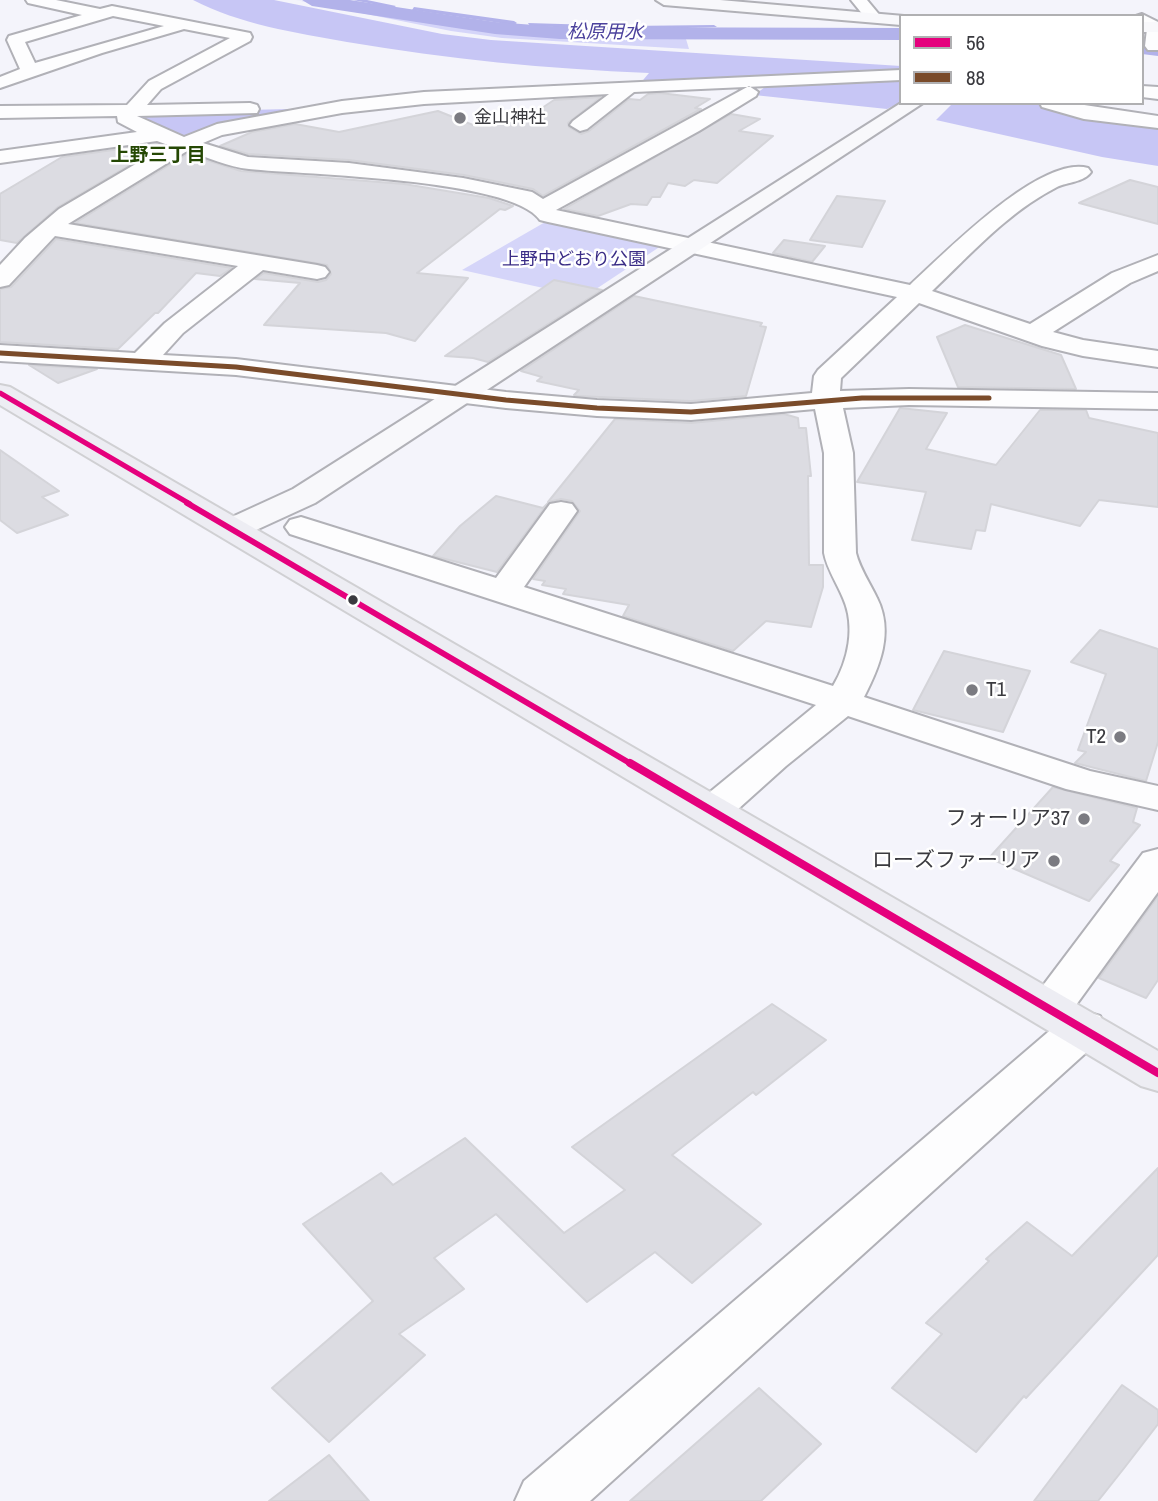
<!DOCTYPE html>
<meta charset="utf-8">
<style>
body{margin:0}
#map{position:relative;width:1158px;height:1501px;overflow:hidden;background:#f4f4fb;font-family:"Archivo Narrow",sans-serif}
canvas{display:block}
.legend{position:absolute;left:899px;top:14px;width:245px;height:91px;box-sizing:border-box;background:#fff;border:2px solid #b0b0b2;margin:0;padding:9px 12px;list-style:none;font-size:21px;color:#3a3a3f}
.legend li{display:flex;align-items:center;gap:14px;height:35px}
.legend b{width:35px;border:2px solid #b0b0b2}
</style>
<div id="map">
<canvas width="1158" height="1501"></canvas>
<ul class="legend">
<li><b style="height:9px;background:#e5007d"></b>56</li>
<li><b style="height:9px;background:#7a4b2a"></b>88</li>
</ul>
</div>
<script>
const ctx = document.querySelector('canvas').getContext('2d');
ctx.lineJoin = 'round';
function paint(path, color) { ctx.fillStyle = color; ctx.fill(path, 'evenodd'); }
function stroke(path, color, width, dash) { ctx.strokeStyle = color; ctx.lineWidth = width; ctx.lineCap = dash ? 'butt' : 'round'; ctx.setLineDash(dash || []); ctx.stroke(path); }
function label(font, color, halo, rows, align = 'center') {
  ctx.font = font + ' "Archivo Narrow","Noto Sans JP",sans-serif'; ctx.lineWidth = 5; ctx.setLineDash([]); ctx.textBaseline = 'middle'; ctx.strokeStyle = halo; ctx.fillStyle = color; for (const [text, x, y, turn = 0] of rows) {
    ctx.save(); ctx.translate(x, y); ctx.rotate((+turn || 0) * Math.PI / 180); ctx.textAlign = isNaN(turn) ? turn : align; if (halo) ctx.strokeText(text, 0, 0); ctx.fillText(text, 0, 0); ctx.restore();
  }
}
paint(new Path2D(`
 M 296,0 L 494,30 L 560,35 L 686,39 L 689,49 L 502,38 L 451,31 Z
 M 547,221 L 664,244 L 584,297 L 462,270 Z`), '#d5d5f9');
paint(new Path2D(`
 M 193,0 L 274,0 L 442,34 L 491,40 L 901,66 L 901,72 L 857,72 L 638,86 L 649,73 C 547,69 448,59 347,42 C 296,33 239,24 193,0 Z
 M 862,79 L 901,80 L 901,102 L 887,109 L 754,95 L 768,85 Z
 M 953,103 L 1039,103 L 1082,115 L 1158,124 L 1158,166 L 1102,157 L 936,120 Z
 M 291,109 L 298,111 L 178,138 L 136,118 L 141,114 L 157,112 Z`), '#c7c6f5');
paint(new Path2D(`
 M 353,0 L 367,0 L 396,6 L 393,8 Z
 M 414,7 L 514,21 L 517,23 L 514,25 L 412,10 Z
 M 528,23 L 627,26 L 714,25 L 717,27 L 627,30 L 530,26 Z`), '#b2b2ea');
paint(new Path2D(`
 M 302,0 L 350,0 L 495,22 L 560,27 L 901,28 L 901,40 L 560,39 L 495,34 L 312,6 Z
 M 1142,42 L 1158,44 L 1158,56 L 1142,54 Z`), '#b2b2ea');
const building = new Path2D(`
 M 660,93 L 710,99 L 695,108 L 701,109 L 543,196 L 533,189 L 464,175 L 349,160 L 248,154 L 220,146 L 252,132 L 295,124 L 339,132 L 438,111 L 473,125 L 536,112 L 554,100 L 601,97 L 568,123 L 569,127 L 581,134 L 589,131 L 629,99 L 640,100 L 648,94 Z
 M 731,114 L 760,119 L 739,131 L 773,136 L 717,183 L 694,180 L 685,186 L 668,183 L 660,197 L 652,197 L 647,205 L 631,204 L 598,216 L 564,209 Z
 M 157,144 L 162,146 L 58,207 L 17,243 L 0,240 L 0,194 L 62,157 Z
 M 187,154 L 241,171 L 404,184 L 489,198 L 513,206 L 505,210 L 500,209 L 417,273 L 468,278 L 415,341 L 386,333 L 264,325 L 300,283 L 255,279 L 264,273 L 318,282 L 326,280 L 331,274 L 327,265 L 75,223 Z
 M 1130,180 L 1158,187 L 1158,224 L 1079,203 Z
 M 837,196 L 885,201 L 862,247 L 810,240 Z
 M 56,239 L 232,268 L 220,276 L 196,273 L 158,313 L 155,313 L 118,349 L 0,342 L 0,289 L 11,287 Z
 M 784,240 L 825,246 L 812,262 L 773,253 Z
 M 554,280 L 602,290 L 488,362 L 473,358 L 445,356 Z
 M 634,296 L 762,323 L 760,326 L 766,327 L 746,396 L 691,401 L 577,396 L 574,395 L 579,390 L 537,381 L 542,377 L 521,371 Z
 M 965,325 L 1061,355 L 1076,389 L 958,387 L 937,337 Z
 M 29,365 L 97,369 L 58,383 Z
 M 900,408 L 947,413 L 926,449 L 996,465 L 1040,410 L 1086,410 L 1089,418 L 1158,433 L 1158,507 L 1099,500 L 1080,526 L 991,504 L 985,531 L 976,530 L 971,549 L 912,540 L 926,492 L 857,482 Z
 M 784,414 L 798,418 L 799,428 L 806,428 L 811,476 L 808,476 L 809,565 L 823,565 L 823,587 L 811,627 L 766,621 L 733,651 L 623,616 L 629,605 L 563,594 L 566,589 L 542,585 L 545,581 L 533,579 L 580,511 L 572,501 L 561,499 L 548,502 L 615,419 L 691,423 Z
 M 0,450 L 59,491 L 42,497 L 68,515 L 17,533 L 0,520 Z
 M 496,496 L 543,508 L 548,503 L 497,572 L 433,556 L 460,526 Z
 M 1100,630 L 1158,649 L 1158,742 L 1146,781 L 1075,763 L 1086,752 L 1078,750 L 1106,674 L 1071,662 Z
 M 944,651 L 1030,671 L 1003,732 L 913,710 Z
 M 1053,787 L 1137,808 L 1133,822 L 1140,825 L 1110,861 L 1119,865 L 1089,901 L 989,858 Z
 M 1158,896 L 1158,980 L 1146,998 L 1099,978 Z
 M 772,1004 L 826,1040 L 756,1095 L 753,1092 L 672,1155 L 761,1224 L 692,1283 L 655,1252 L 587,1302 L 496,1214 L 434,1258 L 464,1289 L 399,1334 L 425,1355 L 329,1442 L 272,1388 L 373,1301 L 303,1224 L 381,1173 L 393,1185 L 465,1138 L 564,1233 L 625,1190 L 572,1147 Z
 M 1158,1168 L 1158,1255 L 1026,1398 L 1024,1396 L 976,1452 L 892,1388 L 942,1334 L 926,1323 L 989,1261 L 986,1259 L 1027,1222 L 1072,1256 Z
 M 1122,1385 L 1158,1410 L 1158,1424 L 1125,1467 L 1098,1501 L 1034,1501 Z
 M 759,1388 L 821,1444 L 761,1501 L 630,1501 Z
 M 329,1455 L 369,1501 L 269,1501 Z`);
paint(building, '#dcdce2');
stroke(building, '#d4d4d9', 2);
const street = new Path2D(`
 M 26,0 L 56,0 L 100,9 L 112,6 L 250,33 L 252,37 L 250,41 L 161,89 L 147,105 L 250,103 L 257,105 L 259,109 L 257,113 L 137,116 L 184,137 L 217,124 L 342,101 L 424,92 L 901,70 L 901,80 L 634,92 L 587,129 L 580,131 L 570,125 L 573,121 L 609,94 L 424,104 L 342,113 L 222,135 L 203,143 L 248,157 L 349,163 L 463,178 L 532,192 L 543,199 L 749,86 L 758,92 L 756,96 L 699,131 L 556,210 L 910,285 C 944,254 1040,155 1088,168 L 1091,172 C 1084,182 1068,182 1057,187 C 1008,212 971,254 932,291 L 1030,324 L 1112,273 L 1158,255 L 1158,271 L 1130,283 L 1053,332 L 1083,340 L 1158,351 L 1158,367 L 1083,356 L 1042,346 L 919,303 L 841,378 L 840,391 L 909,389 L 1158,393 L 1158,409 L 909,405 L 843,408 L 853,453 L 856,553 C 860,569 870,583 877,598 C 894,632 880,666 864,697 L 1090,771 L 1158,786 L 1158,810 L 1066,789 L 848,716 L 786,766 L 727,819 L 713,822 L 699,819 L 693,810 L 699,801 L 816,705 L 290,534 L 285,527 L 290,520 L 301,517 L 496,578 L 550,504 L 561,502 L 572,504 L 577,511 L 524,587 L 833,686 C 848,661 856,627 843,598 C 837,583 827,569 824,553 L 824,453 L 815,409 L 691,420 L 597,416 L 506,408 L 236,375 L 0,361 L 0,345 L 135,353 L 165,323 L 238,266 L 55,236 L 9,285 L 0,287 L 0,265 L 25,238 L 59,209 L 168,145 L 157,141 L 0,163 L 0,151 L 137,132 L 118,122 L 117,116 L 0,118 L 0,106 L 127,105 L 149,81 L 230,38 L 184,29 L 102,53 L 0,88 L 0,77 L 20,69 L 7,40 L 9,36 L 82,15 L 28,3 ZM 113,16 L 164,26 L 35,63 L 25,42 ZM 187,151 C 207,157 228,167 249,169 C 303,175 511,178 540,220 L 548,222 L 897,297 L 818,370 L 814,376 L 812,393 L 691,404 L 597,400 L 506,392 L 236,359 L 163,355 L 183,333 L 263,270 L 317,279 L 325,277 L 329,272 L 325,267 L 317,265 L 68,224 Z
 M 851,0 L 867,0 L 882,18 L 880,21 L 868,21 Z
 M 1142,14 L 1158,22 L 1158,50 L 1148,50 L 1145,46 L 1147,29 L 1142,26 L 1142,16 L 1136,16 Z
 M 1142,86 L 1158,87 L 1158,99 L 1142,97 Z
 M 1040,103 L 1071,103 L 1158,116 L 1158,128 L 1084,119 L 1042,107 Z
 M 1158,849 L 1158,892 L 1068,1016 L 1083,1011 L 1100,1016 L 1106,1028 L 1100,1040 L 590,1501 L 515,1501 L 524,1481 L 1061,1021 L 1049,1024 L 1033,1020 L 1026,1008 L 1143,853 Z`);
const secondary = new Path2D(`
 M 656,0 L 720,0 L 904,16 L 901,16 L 901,25 L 664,5 Z
 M 1142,22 L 1158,22 L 1158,32 L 1142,32 Z
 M 901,103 L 923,103 L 315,503 L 243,536 L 232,539 L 221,536 L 216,529 L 221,522 L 293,489 Z`);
const highway = new Path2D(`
 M 0,385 L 10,387 L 1158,1051 L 1158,1091 L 1141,1086 L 0,405 Z`);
stroke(street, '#b1b1b7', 4);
stroke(secondary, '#b1b1b7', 4);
stroke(highway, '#d0d0d3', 4);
paint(street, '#fdfdfe');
paint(secondary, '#f8f8fb');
paint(highway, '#ededf3');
stroke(new Path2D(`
 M 0,393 L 190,504`), '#e5007d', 5);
stroke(new Path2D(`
 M 187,503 L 633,765`), '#e5007d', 6);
stroke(new Path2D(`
 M 630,763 L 1158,1073`), '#e5007d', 8);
stroke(new Path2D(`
 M 0,353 L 236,367 L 506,400 L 597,408 L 691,412 L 862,398 L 989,398`), '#7a4b2a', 5);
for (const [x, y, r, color] of [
 [460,118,7,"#7b7b81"],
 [353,600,6,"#3a3a3f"],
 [972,690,7,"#7b7b81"],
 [1120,737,7,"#7b7b81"],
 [1084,819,7,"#7b7b81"],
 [1054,861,7,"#7b7b81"]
]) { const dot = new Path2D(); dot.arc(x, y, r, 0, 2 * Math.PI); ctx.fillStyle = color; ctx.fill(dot); stroke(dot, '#fff', 2.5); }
label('18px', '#3a3a3f', '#fff', [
 ["金山神社",474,118]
], 'left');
label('18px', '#3a2c86', '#fff', [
 ["上野中どおり公園",574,260]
]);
label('italic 19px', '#4c429d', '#fff', [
 ["松原用水",605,33]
]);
label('bold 19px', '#254804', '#fff', [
 ["上野三丁目",158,156]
]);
label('21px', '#3a3a3f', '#fff', [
 ["T1",986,690,"left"],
 ["T2",1106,737],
 ["フォーリア37",1070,819],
 ["ローズファーリア",1040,861]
], 'right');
</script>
